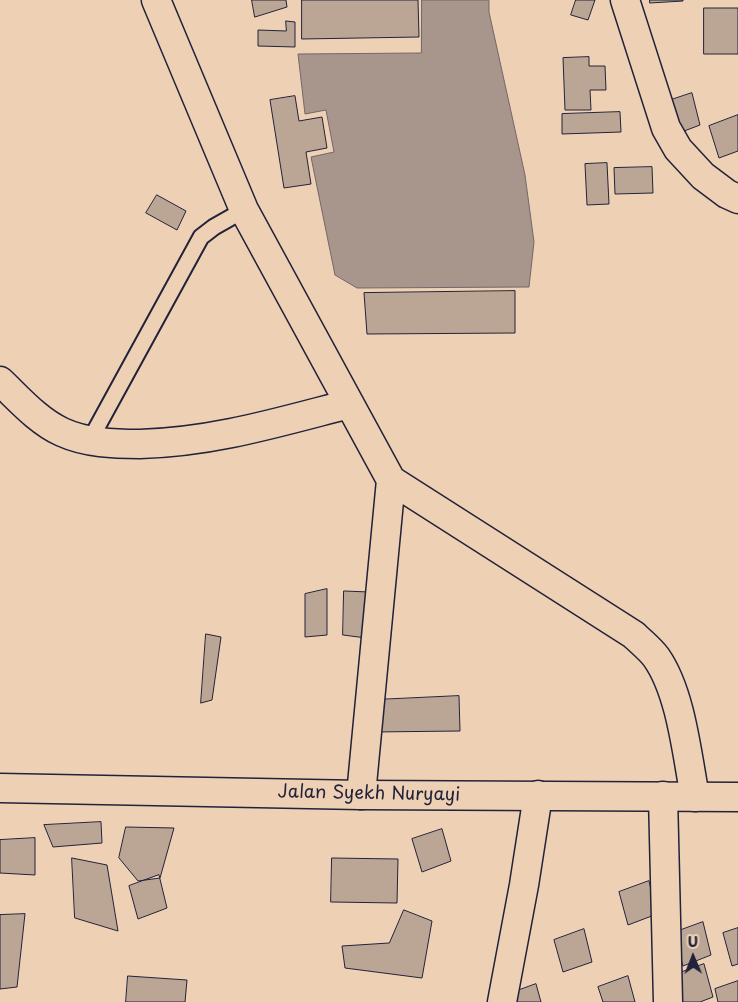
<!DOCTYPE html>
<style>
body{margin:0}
#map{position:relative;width:738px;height:1002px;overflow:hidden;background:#eed1b4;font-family:"Playpen Sans",sans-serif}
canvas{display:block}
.north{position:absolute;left:668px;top:932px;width:50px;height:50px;-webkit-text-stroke:4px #eed1b4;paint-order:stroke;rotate:359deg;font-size:14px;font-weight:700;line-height:20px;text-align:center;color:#22223b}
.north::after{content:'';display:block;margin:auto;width:18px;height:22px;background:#22223b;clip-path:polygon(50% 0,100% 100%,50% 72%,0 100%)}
</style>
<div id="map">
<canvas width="738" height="1002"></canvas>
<div class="north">U</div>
</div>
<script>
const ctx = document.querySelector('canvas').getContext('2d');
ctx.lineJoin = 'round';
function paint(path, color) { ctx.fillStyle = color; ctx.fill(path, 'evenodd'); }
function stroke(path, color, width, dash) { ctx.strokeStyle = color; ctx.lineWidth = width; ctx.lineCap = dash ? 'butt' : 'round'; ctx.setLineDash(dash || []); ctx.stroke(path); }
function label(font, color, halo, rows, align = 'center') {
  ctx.font = font + ' "Playpen Sans",sans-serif'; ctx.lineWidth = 4.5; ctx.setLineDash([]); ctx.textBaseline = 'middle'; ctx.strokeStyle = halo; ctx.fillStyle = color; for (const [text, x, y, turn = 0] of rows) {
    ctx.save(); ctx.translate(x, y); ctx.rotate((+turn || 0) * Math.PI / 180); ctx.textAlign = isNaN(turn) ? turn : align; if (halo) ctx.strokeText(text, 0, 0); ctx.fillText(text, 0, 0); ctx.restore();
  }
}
const water = new Path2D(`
 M 422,0 L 489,0 L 489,12 L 525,175 L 534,242 L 529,287 L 357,288 L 335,275 L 311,157 L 334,152 L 326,110 L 305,114 L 298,54 L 421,53 Z`);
paint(water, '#a8958b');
stroke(water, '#72676b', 1);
const building = new Path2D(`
 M 252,0 L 286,0 L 287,7 L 255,17 Z
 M 302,0 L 418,0 L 419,37 L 302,39 Z
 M 576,0 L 595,0 L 588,20 L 571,15 Z
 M 650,0 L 683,0 L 683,1 L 650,3 Z
 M 704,8 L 738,8 L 738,54 L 704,54 Z
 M 286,21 L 295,22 L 295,47 L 258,46 L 258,30 L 286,31 Z
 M 589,57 L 589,66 L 605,66 L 606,90 L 590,90 L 591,110 L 565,110 L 563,58 Z
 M 692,93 L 700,125 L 671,136 L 662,103 Z
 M 295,96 L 299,121 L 322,117 L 327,148 L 306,152 L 311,184 L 284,188 L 270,100 Z
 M 620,112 L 621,132 L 562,134 L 562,114 Z
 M 738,115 L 738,151 L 719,158 L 709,126 Z
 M 607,163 L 609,204 L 587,205 L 585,164 Z
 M 652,167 L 653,193 L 615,194 L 614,168 Z
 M 157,195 L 186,211 L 177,230 L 146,213 Z
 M 515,291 L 515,333 L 367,334 L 364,293 Z
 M 327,589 L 327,635 L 305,637 L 305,594 Z
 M 344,591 L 369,592 L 366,638 L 343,635 Z
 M 206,634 L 221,637 L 212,700 L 201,703 Z
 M 459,696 L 460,731 L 373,732 L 374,700 Z
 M 101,822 L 102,843 L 53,847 L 44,825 Z
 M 126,827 L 174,828 L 160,878 L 138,881 L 119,858 Z
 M 442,829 L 451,861 L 422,872 L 412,839 Z
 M 35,838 L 35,875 L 0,873 L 0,840 Z
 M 72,858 L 107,865 L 118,931 L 75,918 Z
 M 332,858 L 398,859 L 397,903 L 331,902 Z
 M 159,875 L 167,908 L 138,919 L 129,886 Z
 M 649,881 L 657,914 L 628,925 L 619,892 Z
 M 404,910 L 432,921 L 422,978 L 345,968 L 342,946 L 389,943 Z
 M 25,914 L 17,987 L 0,989 L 0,915 Z
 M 703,922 L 711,955 L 683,966 L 673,933 Z
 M 738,928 L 738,964 L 732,966 L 723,933 Z
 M 584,929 L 592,962 L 563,972 L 554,940 Z
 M 704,964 L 713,997 L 700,1002 L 682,1002 L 674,975 Z
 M 128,976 L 187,980 L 185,1002 L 126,1002 Z
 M 628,976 L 635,1002 L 603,1002 L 598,987 Z
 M 738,981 L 738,1002 L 718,1002 L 715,989 Z
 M 536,984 L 541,1002 L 508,1002 L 506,995 Z`);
paint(building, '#bba696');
stroke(building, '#22223b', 1);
const service = new Path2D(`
 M 90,440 L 201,237 L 214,227 L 244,210`);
const minor = new Path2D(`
 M 156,0 L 244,210 L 391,480 L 634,635 C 641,642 650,649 656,657 C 681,692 687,755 695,797
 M 625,0 L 666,128 L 678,149 L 703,176 L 727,194 L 738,199
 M 0,381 C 19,399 38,421 62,432 C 86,443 114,444 140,444 C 214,442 279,422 349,404
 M 361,795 L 391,480
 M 663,796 L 668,1002
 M 502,1002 L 524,885 L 538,795`);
const secondary = new Path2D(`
 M 0,788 L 361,795 L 738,797`);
stroke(service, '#22223b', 19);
stroke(minor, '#22223b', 31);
stroke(secondary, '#22223b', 31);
stroke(service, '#eed1b4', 15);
stroke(minor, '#eed1b4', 28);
stroke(secondary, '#eed1b4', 28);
label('18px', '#22223b', '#eed1b4', [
 ["Jalan Syekh Nuryayi",369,794,1]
]);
</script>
